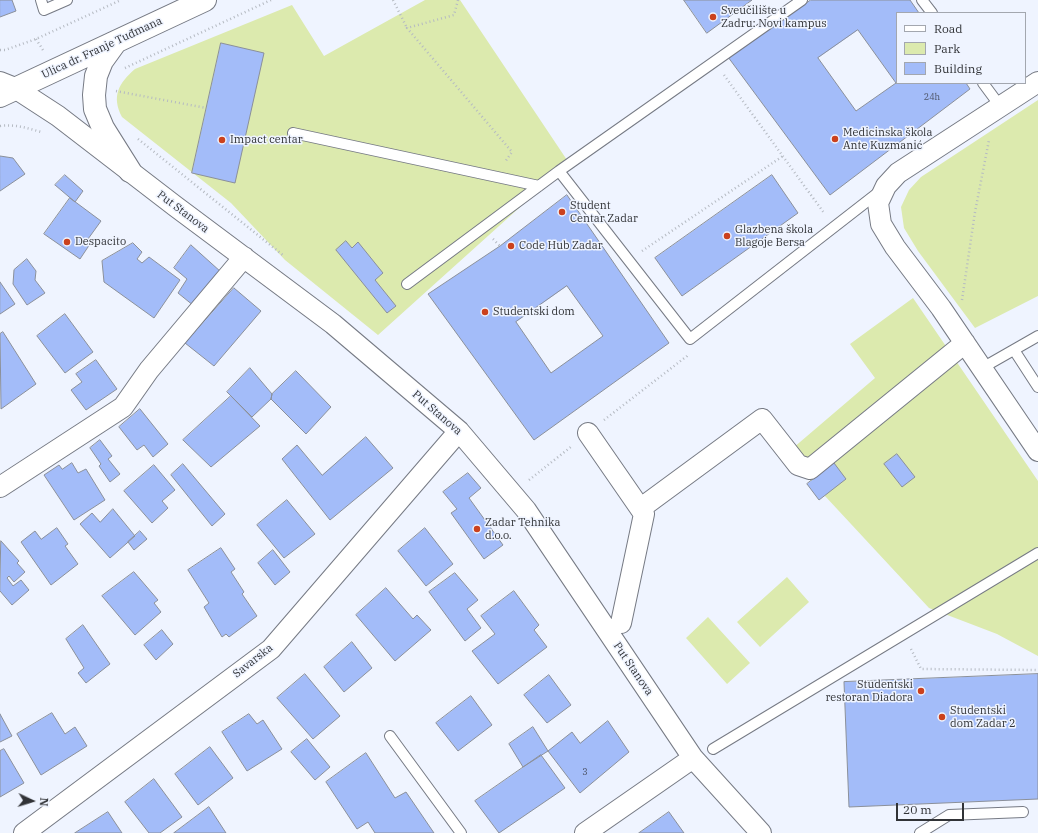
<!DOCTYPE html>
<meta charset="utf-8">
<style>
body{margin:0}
#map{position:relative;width:1038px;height:833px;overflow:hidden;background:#eff4ff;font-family:"IBM Plex Serif",serif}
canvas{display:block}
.legend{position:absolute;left:896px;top:12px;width:130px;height:72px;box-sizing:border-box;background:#eff4ff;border:1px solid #a3a7af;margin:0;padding:5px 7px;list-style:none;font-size:12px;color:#313337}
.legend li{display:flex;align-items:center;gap:8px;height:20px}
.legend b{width:20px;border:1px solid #a3a7af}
.north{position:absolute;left:12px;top:781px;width:40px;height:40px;-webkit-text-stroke:3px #eff4ff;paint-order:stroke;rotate:94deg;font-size:11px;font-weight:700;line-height:16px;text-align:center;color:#313337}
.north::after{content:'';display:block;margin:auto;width:14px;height:18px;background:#313337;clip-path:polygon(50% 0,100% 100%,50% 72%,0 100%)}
.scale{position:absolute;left:896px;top:803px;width:68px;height:18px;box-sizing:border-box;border:2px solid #313337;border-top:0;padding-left:5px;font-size:12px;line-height:14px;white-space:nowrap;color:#313337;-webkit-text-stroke:3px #eff4ff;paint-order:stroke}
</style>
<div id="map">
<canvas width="1038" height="833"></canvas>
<ul class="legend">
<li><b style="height:5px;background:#fff"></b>Road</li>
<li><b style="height:11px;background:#dceaae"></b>Park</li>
<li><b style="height:11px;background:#a3bcf9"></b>Building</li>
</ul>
<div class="north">N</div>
<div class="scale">20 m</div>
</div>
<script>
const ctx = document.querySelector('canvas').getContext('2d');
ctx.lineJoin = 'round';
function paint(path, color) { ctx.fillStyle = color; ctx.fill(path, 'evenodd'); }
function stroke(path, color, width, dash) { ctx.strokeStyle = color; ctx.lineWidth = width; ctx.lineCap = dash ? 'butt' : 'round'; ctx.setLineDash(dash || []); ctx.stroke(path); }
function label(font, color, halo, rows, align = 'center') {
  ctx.font = font + ' "IBM Plex Serif",serif'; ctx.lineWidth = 3; ctx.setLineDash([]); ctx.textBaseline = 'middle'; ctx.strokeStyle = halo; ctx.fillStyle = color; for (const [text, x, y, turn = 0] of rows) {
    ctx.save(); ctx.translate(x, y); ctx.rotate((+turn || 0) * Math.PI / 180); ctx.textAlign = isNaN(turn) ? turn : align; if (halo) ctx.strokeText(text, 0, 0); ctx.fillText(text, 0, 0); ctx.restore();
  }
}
paint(new Path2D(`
 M 425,0 L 460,0 L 569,163 L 378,335 L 285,260 L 231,203 L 122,117 C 111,96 119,83 135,69 L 292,5 L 324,56 Z
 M 1038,100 L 1038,296 L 975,328 L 918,251 L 904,228 L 901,207 L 909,190 L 921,177 Z
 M 913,298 L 1038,481 L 1038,656 L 997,634 L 929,608 L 786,454 L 875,378 L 850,344 Z
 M 787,577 L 809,602 L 760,647 L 737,622 Z
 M 708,617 L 750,663 L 727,684 L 686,638 Z`), '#dceaae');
const building = new Path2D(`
 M 0,0 L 12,0 L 16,11 L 0,17 Z
 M 684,0 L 752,0 L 707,33 Z
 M 811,0 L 910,0 L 919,13 L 897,13 L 897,83 L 966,83 L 970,89 L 830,195 L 728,57 ZM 858,30 L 896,83 L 856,111 L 818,58 Z
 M 221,43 L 264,53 L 235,183 L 192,173 Z
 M 0,156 L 13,158 L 25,174 L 0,191 Z
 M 65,175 L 83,191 L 75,202 L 55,185 Z
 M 772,175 L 798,213 L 682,296 L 655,258 Z
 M 567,195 L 669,343 L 534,440 L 428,294 L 500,246 ZM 567,286 L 603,336 L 551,373 L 516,322 Z
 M 70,198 L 101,221 L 88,239 L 92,241 L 80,259 L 44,234 Z
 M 346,241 L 352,248 L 358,242 L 383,273 L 375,280 L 396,306 L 387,313 L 336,250 Z
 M 133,243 L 142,252 L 137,259 L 142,263 L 149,257 L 180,280 L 154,318 L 104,282 L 102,261 Z
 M 191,245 L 221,272 L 194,306 L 178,293 L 187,279 L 174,268 Z
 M 27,259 L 36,271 L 35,280 L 45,293 L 27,305 L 13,284 L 14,270 Z
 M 0,282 L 15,304 L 0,314 Z
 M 234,288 L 261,311 L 214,366 L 185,343 Z
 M 65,314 L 93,352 L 65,373 L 37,336 Z
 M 3,332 L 36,384 L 1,409 L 0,334 Z
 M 96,360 L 117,389 L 86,410 L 71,390 L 82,382 L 76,374 Z
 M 250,368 L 272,394 L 271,399 L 252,417 L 227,392 Z
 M 296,371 L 331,407 L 306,434 L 271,399 L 272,394 Z
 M 231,396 L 260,426 L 211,467 L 183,440 Z
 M 140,409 L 168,444 L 153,457 L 144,445 L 137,450 L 119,427 Z
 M 366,437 L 393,468 L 330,520 L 282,459 L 297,445 L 322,475 Z
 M 100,440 L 112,456 L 108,459 L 120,474 L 110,482 L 99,466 L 101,464 L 90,448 Z
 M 897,454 L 915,477 L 902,487 L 884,464 Z
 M 72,463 L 78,473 L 86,469 L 105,500 L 74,520 L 44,475 L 59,465 L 62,469 Z
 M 834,463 L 846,479 L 819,500 L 807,484 Z
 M 183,464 L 225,514 L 212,526 L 171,475 Z
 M 154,465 L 175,490 L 162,501 L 168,508 L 152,523 L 124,491 Z
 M 468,473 L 481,488 L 469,498 L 503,545 L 484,559 L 451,513 L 457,509 L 443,492 Z
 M 287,500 L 315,534 L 284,558 L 257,525 Z
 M 113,509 L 135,536 L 110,558 L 80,524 L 92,513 L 100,522 Z
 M 57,528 L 68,544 L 65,546 L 78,564 L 51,585 L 21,542 L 35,531 L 41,539 Z
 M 425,528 L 453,564 L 426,586 L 398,551 Z
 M 140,531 L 147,539 L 134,550 L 128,542 Z
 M 1,541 L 19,561 L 17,563 L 25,572 L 14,582 L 9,576 L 7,578 L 13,586 L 21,580 L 29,590 L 12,605 L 0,591 Z
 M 221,548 L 235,569 L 231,572 L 244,592 L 242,594 L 257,616 L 229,637 L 226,634 L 222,637 L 204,607 L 209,603 L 188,570 Z
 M 273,550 L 290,572 L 275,585 L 258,563 Z
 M 134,572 L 158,600 L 154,603 L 161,612 L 135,635 L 102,596 Z
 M 455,573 L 478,600 L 467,609 L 481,628 L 465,641 L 429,592 Z
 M 386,588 L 413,619 L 417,615 L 431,630 L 395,661 L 356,615 Z
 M 514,591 L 539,625 L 534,630 L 547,647 L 498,684 L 472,651 L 495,634 L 481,616 Z
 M 83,625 L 110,664 L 86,683 L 78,673 L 84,668 L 66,639 Z
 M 162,630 L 173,644 L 156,660 L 144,645 Z
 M 352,642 L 372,668 L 344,692 L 324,667 Z
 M 305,674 L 340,716 L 313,739 L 277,698 Z
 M 1038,674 L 1038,799 L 849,807 L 844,682 Z
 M 549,675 L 571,705 L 547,723 L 524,695 Z
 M 471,696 L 492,725 L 458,751 L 436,723 Z
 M 52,713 L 65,734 L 75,727 L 87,746 L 41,775 L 17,734 Z
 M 0,714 L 12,736 L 0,742 Z
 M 249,714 L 257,724 L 263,720 L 282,749 L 247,771 L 222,732 Z
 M 608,721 L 629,752 L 580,793 L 548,751 L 572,732 L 580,743 Z
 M 533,727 L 548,751 L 523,767 L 509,744 Z
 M 307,739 L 330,767 L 315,780 L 291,752 Z
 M 210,747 L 233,778 L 198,805 L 175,774 Z
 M 4,749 L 24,783 L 0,797 L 0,751 Z
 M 366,753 L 395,798 L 406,792 L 434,833 L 375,833 L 368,822 L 357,829 L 326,782 Z
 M 541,755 L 565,788 L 499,833 L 475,801 Z
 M 154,779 L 182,817 L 160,833 L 149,833 L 125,802 Z
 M 209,807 L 226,833 L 174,833 Z
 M 108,812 L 122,833 L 75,833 Z
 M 669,812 L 684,833 L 639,833 Z`);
paint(building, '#a3bcf9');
stroke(building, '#8b909a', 1);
const service = new Path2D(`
 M 41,0 L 44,10 L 67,0
 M 802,0 L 559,171 L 690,339 L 879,192
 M 922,0 L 932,13
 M 983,83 L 1000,106
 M 293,133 L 539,186
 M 407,284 L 559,171
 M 1014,350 L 1038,387
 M 982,368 L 1038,336
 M 390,736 L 461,833
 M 713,749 L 1038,553
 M 920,833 L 949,815 L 1023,812`);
const minor = new Path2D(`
 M 0,82 L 15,88 L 58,116 L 175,206 L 333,324 L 459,431 L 526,510 L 693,758 L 761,833
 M 1038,82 L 898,173 L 886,186 L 878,203 L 881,224 L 895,247 L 941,308 L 1038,451
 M 588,433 L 644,514 L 621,623
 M 0,487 L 123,407 L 149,370 L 244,257
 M 641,508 L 762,419 L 798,465 L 810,469 L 965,343
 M 24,833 L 271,649 L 459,431
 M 585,833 L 693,758`);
const secondary = new Path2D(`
 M 115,43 L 102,61 L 96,76 L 94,95 L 95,109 L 103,128 L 130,171
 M 0,96 L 205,0`);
stroke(service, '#767a84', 12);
stroke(minor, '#767a84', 22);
stroke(secondary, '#767a84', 24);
stroke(new Path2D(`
 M 393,0 L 407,28
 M 458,0 L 454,15 L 407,28 L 512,152 L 505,162
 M 36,39 L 43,50
 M 0,50 L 5,50 L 36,39 L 121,0
 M 125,68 L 271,0
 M 724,75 L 824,213
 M 116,91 L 206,108
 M 0,126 C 15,124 27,128 41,132
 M 138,139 L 284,256
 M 493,239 L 500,246
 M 642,251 L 783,156
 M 962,300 L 975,212 L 989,140
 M 604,420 L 687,356 L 688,354
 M 529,480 L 572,446
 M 911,649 L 921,669 L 1038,670`), '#b5bac2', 2.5, [1, 3]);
stroke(service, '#fff', 10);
stroke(minor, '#fff', 20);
stroke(secondary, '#fff', 22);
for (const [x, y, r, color] of [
 [713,17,4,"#cb411e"],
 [835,139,4,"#cb411e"],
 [222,140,4,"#cb411e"],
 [562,212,4,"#cb411e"],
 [727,236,4,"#cb411e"],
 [67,242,4,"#cb411e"],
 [511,246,4,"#cb411e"],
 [485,312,4,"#cb411e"],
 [477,529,4,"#cb411e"],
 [921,691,4,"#cb411e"],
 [942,717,4,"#cb411e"]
]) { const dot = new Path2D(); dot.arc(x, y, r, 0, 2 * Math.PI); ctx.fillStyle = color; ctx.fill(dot); stroke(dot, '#eff4ff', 1.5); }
label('9px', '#4e5568', null, [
 ["24h",932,97],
 ["3",585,772]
]);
label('11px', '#313337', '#eff4ff', [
 ["Sveučilište u",721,11],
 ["Zadru: Novi kampus",721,24],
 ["Medicinska škola",843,133],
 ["Ante Kuzmanić",843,146],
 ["Impact centar",230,140],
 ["Student",570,206],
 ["Centar Zadar",570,219],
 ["Glazbena škola",735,230],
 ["Blagoje Bersa",735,243],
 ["Despacito",75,242],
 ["Code Hub Zadar",519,246],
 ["Studentski dom",493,312],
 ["Zadar Tehnika",485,523],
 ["d.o.o.",485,536],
 ["Studentski",913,685,"right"],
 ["restoran Diadora",913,698,"right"],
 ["Studentski",950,711],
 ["dom Zadar 2",950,724]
], 'left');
label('11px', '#313337', '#eff4ff', [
 ["Ulica dr. Franje Tuđmana",102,48,-25],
 ["Put Stanova",183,212,37],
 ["Put Stanova",437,413,41],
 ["Savarska",253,661,-38],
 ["Put Stanova",633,669,56]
]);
</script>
